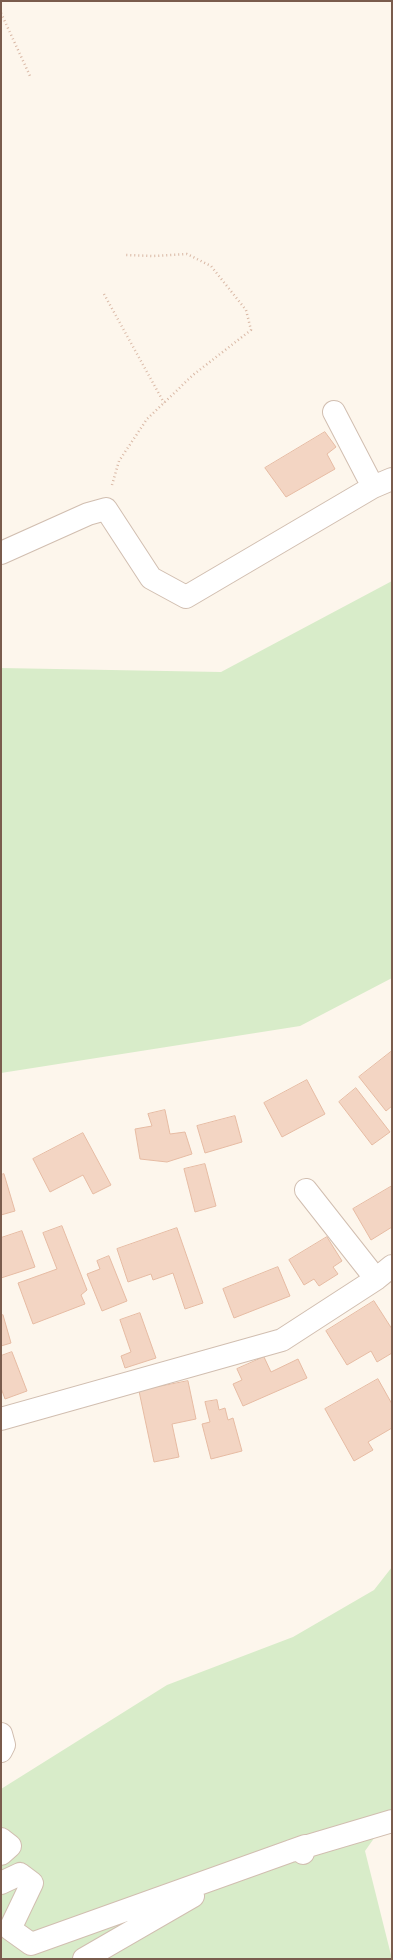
<!DOCTYPE html>
<style>
body{margin:0}
#map{position:relative;width:393px;height:1960px;overflow:hidden;background:#fdf6ec;font-family:Poppins,sans-serif}
canvas{display:block}
.frame{position:absolute;inset:0;border:2px solid #7a5c4d;pointer-events:none}
</style>
<div id="map">
<canvas width="393" height="1960"></canvas>
<div class="frame"></div>
</div>
<script>
const ctx = document.querySelector('canvas').getContext('2d');
ctx.lineJoin = 'round';
function paint(path, color) { ctx.fillStyle = color; ctx.fill(path, 'evenodd'); }
function stroke(path, color, width, dash) { ctx.strokeStyle = color; ctx.lineWidth = width; ctx.lineCap = dash ? 'butt' : 'round'; ctx.setLineDash(dash || []); ctx.stroke(path); }
paint(new Path2D(`
 M 392,581 L 392,978 L 300,1026 L 1,1073 L 1,668 L 221,672 Z
 M 392,1567 L 392,1813 L 365,1851 L 392,1959 L 1,1959 L 1,1789 L 167,1685 L 293,1637 L 374,1590 Z`), '#d8ecc9');
const building = new Path2D(`
 M 325,432 L 336,447 L 327,454 L 335,469 L 286,497 L 265,468 Z
 M 392,1051 L 392,1106 L 386,1111 L 359,1077 Z
 M 307,1080 L 325,1114 L 282,1137 L 264,1103 Z
 M 356,1088 L 390,1132 L 372,1145 L 339,1102 Z
 M 165,1110 L 170,1134 L 185,1132 L 192,1154 L 167,1162 L 140,1159 L 135,1129 L 152,1126 L 148,1114 Z
 M 235,1116 L 242,1142 L 205,1153 L 197,1126 Z
 M 83,1133 L 111,1185 L 93,1194 L 83,1175 L 50,1192 L 33,1159 Z
 M 205,1164 L 216,1206 L 195,1212 L 184,1169 Z
 M 4,1174 L 15,1211 L 1,1215 L 1,1175 Z
 M 392,1186 L 392,1227 L 371,1240 L 353,1209 Z
 M 62,1226 L 87,1290 L 81,1295 L 85,1304 L 33,1324 L 18,1283 L 57,1269 L 43,1233 Z
 M 177,1228 L 203,1303 L 185,1309 L 173,1273 L 153,1280 L 151,1274 L 128,1282 L 117,1249 Z
 M 22,1231 L 35,1267 L 1,1278 L 1,1238 Z
 M 327,1237 L 342,1261 L 333,1267 L 338,1274 L 319,1286 L 314,1279 L 304,1285 L 289,1260 Z
 M 109,1256 L 127,1301 L 102,1311 L 87,1274 L 100,1269 L 97,1261 Z
 M 278,1267 L 290,1296 L 234,1318 L 223,1289 Z
 M 374,1301 L 392,1329 L 392,1353 L 377,1362 L 371,1351 L 347,1365 L 326,1331 Z
 M 140,1313 L 156,1358 L 125,1368 L 121,1356 L 131,1352 L 120,1320 Z
 M 3,1315 L 11,1343 L 1,1346 L 1,1316 Z
 M 12,1352 L 27,1391 L 5,1399 L 1,1388 L 1,1356 Z
 M 264,1357 L 271,1372 L 298,1359 L 307,1378 L 243,1406 L 233,1384 L 242,1380 L 237,1369 Z
 M 378,1379 L 392,1404 L 392,1428 L 368,1442 L 373,1450 L 354,1461 L 325,1409 Z
 M 188,1381 L 196,1419 L 172,1424 L 179,1457 L 154,1462 L 139,1391 Z
 M 217,1400 L 219,1410 L 225,1408 L 228,1420 L 233,1418 L 242,1451 L 211,1459 L 202,1424 L 210,1422 L 205,1402 Z`);
paint(building, '#f3d5c3');
stroke(building, '#e6bba3', 1);
const minor = new Path2D(`
 M 334,412 L 373,487
 M 1,553 L 88,514 L 106,509 L 151,578 L 186,597 L 373,487 L 392,479
 M 306,1190 L 376,1279
 M 1,1419 L 282,1340 L 376,1279 L 392,1266
 M 1,1734 L 4,1745 L 1,1751
 M 1,1839 L 10,1846 L 1,1854
 M 291,1851 L 392,1821
 M 1,1883 L 20,1874 L 32,1883 L 10,1929 L 31,1944 L 305,1846 L 303,1853
 M 84,1959 L 193,1896`);
stroke(minor, '#d1beb0', 24);
stroke(new Path2D(`
 M 1,13 L 30,76
 M 104,294 L 164,403
 M 112,485 L 119,461 L 147,419 L 193,375 L 251,330 L 246,310 L 211,266 L 187,254 L 153,256 L 126,255`), '#d9b8a5', 2.5, [1, 3]);
stroke(minor, '#fff', 22);
</script>
